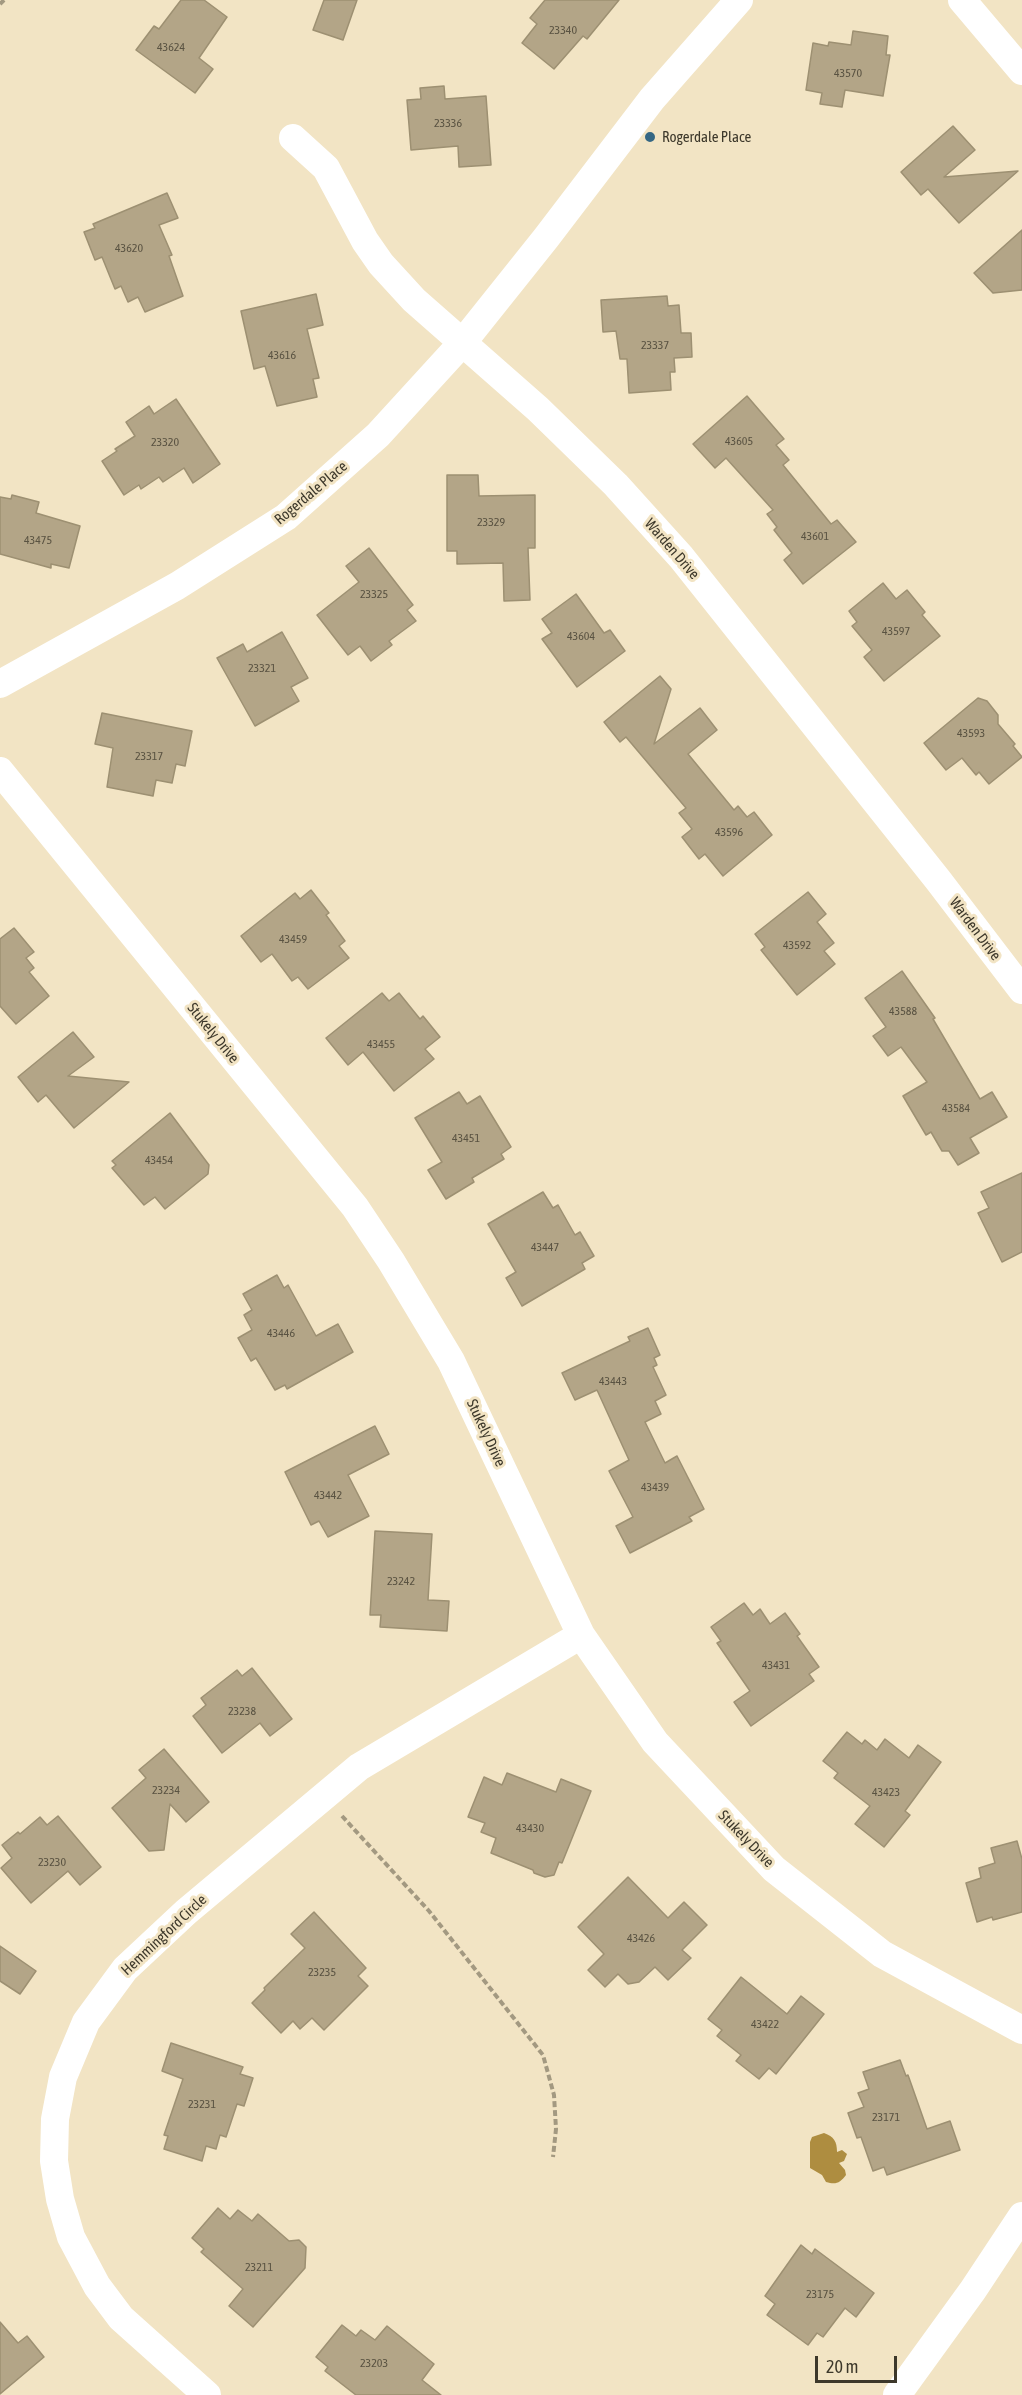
<!DOCTYPE html>
<style>
body{margin:0}
#map{position:relative;width:1022px;height:2395px;overflow:hidden;background:#f2e4c4;font-family:"Asap Condensed",sans-serif}
canvas{display:block}
.scale{position:absolute;left:815px;top:2356px;width:82px;height:27px;box-sizing:border-box;border:3px solid #3d382b;border-top:0;padding-left:8px;font-size:18px;line-height:21px;white-space:nowrap;color:#3d382b;-webkit-text-stroke:4px #f2e4c4;paint-order:stroke}
</style>
<div id="map">
<canvas width="1022" height="2395"></canvas>
<div class="scale">20 m</div>
</div>
<script>
const ctx = document.querySelector('canvas').getContext('2d');
ctx.lineJoin = 'round';
function paint(path, color) { ctx.fillStyle = color; ctx.fill(path, 'evenodd'); }
function stroke(path, color, width, dash) { ctx.strokeStyle = color; ctx.lineWidth = width; ctx.lineCap = dash ? 'butt' : 'round'; ctx.setLineDash(dash || []); ctx.stroke(path); }
function label(font, color, halo, rows, align = 'center') {
  ctx.font = font + ' "Asap Condensed",sans-serif'; ctx.lineWidth = 6; ctx.setLineDash([]); ctx.textBaseline = 'middle'; ctx.strokeStyle = halo; ctx.fillStyle = color; for (const [text, x, y, turn = 0] of rows) {
    ctx.save(); ctx.translate(x, y); ctx.rotate((+turn || 0) * Math.PI / 180); ctx.textAlign = isNaN(turn) ? turn : align; if (halo) ctx.strokeText(text, 0, 0); ctx.fillText(text, 0, 0); ctx.restore();
  }
}
paint(new Path2D(`
 M 824,2133 C 834,2137 837,2141 837,2152 L 842,2150 L 847,2154 L 844,2161 L 839,2163 L 845,2170 L 846,2175 C 840,2183 836,2185 826,2182 L 822,2175 L 810,2168 L 810,2142 L 812,2137 Z`), '#ae8d40');
const building = new Path2D(`
 M 181,0 L 204,0 L 227,17 L 199,58 L 213,69 L 195,93 L 136,50 L 154,26 L 159,29 Z
 M 324,0 L 357,0 L 343,40 L 313,30 Z
 M 545,0 L 619,0 L 587,39 L 583,36 L 554,69 L 522,43 L 537,24 L 530,18 Z
 M 853,31 L 888,36 L 886,55 L 890,55 L 883,96 L 845,90 L 842,107 L 820,104 L 822,93 L 806,90 L 813,43 L 828,46 L 829,42 L 851,45 Z
 M 444,86 L 445,99 L 486,96 L 491,165 L 459,167 L 458,146 L 411,150 L 407,100 L 421,99 L 420,88 Z
 M 953,126 L 975,150 L 944,177 L 1018,171 L 959,223 L 928,189 L 921,195 L 901,172 Z
 M 167,193 L 178,218 L 159,225 L 172,255 L 169,256 L 183,296 L 145,312 L 138,297 L 128,302 L 121,286 L 115,289 L 102,257 L 95,260 L 84,232 L 95,228 L 93,224 Z
 M 1022,230 L 1022,290 L 993,293 L 974,273 Z
 M 316,294 L 323,325 L 307,329 L 319,378 L 313,379 L 317,397 L 277,406 L 265,366 L 254,369 L 241,311 Z
 M 667,296 L 668,306 L 679,305 L 681,333 L 691,333 L 692,357 L 674,358 L 675,372 L 670,372 L 671,390 L 629,393 L 627,359 L 620,359 L 616,331 L 603,332 L 601,300 Z
 M 747,396 L 784,439 L 776,445 L 789,460 L 783,465 L 831,524 L 837,520 L 856,542 L 803,584 L 784,560 L 792,553 L 774,530 L 777,527 L 767,514 L 773,510 L 726,458 L 715,468 L 693,444 Z
 M 176,399 L 220,464 L 193,483 L 184,468 L 163,482 L 159,477 L 141,489 L 139,485 L 124,495 L 102,461 L 117,451 L 115,449 L 135,436 L 126,422 L 149,406 L 154,414 Z
 M 447,475 L 478,475 L 479,496 L 535,495 L 535,548 L 528,548 L 530,600 L 504,601 L 503,563 L 457,564 L 457,551 L 447,551 Z
 M 12,495 L 39,502 L 36,513 L 80,526 L 69,568 L 51,564 L 51,568 L 0,554 L 0,497 L 11,499 Z
 M 369,548 L 413,605 L 407,610 L 416,621 L 389,641 L 392,645 L 371,661 L 360,646 L 348,655 L 317,615 L 359,582 L 346,566 Z
 M 883,583 L 896,599 L 907,590 L 925,612 L 922,615 L 940,636 L 884,681 L 864,657 L 872,650 L 852,626 L 857,622 L 849,611 Z
 M 576,594 L 604,633 L 610,630 L 625,651 L 577,687 L 542,639 L 552,633 L 542,619 Z
 M 282,632 L 308,678 L 291,687 L 299,701 L 255,726 L 217,658 L 243,644 L 247,652 Z
 M 660,676 L 671,689 L 654,744 L 700,708 L 717,730 L 688,754 L 734,810 L 738,806 L 747,817 L 754,812 L 772,835 L 723,876 L 705,854 L 699,859 L 682,837 L 692,829 L 679,813 L 686,808 L 626,737 L 620,742 L 604,722 Z
 M 978,698 L 987,701 L 998,715 L 998,724 L 1015,744 L 1013,746 L 1022,757 L 989,784 L 979,772 L 976,775 L 962,758 L 946,770 L 924,743 Z
 M 102,713 L 192,731 L 185,766 L 176,764 L 172,783 L 156,780 L 153,796 L 107,787 L 113,748 L 95,744 Z
 M 311,890 L 329,913 L 326,915 L 345,941 L 339,946 L 349,958 L 308,989 L 298,977 L 292,981 L 272,954 L 261,962 L 241,936 L 295,893 L 300,899 Z
 M 808,892 L 826,914 L 817,922 L 834,943 L 824,951 L 835,964 L 797,995 L 761,950 L 765,947 L 755,934 Z
 M 14,928 L 34,952 L 26,958 L 34,968 L 29,972 L 49,996 L 16,1024 L 0,1006 L 0,939 Z
 M 902,971 L 935,1018 L 933,1019 L 980,1099 L 992,1092 L 1007,1117 L 970,1138 L 979,1153 L 958,1165 L 949,1151 L 942,1151 L 931,1132 L 926,1135 L 903,1096 L 927,1082 L 901,1047 L 888,1056 L 873,1036 L 886,1027 L 865,998 Z
 M 382,993 L 389,1001 L 399,993 L 420,1019 L 423,1016 L 440,1037 L 425,1049 L 434,1059 L 394,1091 L 363,1052 L 348,1065 L 326,1038 Z
 M 73,1032 L 94,1057 L 68,1076 L 129,1082 L 74,1128 L 46,1095 L 38,1102 L 18,1077 Z
 M 459,1092 L 467,1104 L 480,1096 L 511,1147 L 501,1154 L 504,1159 L 472,1178 L 474,1182 L 446,1199 L 428,1170 L 442,1162 L 415,1118 Z
 M 170,1113 L 209,1165 L 208,1174 L 165,1209 L 155,1197 L 144,1205 L 112,1168 L 116,1165 L 112,1161 Z
 M 1022,1173 L 1022,1252 L 1002,1262 L 978,1213 L 989,1208 L 981,1192 Z
 M 543,1192 L 553,1208 L 558,1205 L 575,1235 L 580,1232 L 594,1256 L 582,1263 L 585,1269 L 522,1306 L 506,1278 L 516,1272 L 488,1224 Z
 M 277,1275 L 284,1288 L 288,1285 L 316,1336 L 338,1324 L 353,1352 L 287,1389 L 285,1385 L 275,1390 L 256,1358 L 251,1361 L 238,1338 L 252,1330 L 244,1315 L 252,1310 L 243,1294 Z
 M 648,1328 L 660,1355 L 654,1358 L 657,1365 L 653,1367 L 666,1395 L 655,1401 L 661,1414 L 645,1422 L 665,1463 L 677,1456 L 704,1509 L 689,1517 L 692,1521 L 630,1553 L 616,1526 L 633,1517 L 609,1471 L 629,1460 L 597,1390 L 575,1400 L 562,1373 L 630,1341 L 628,1337 Z
 M 375,1426 L 389,1454 L 348,1475 L 369,1516 L 328,1537 L 319,1521 L 311,1525 L 285,1472 Z
 M 375,1531 L 432,1534 L 428,1600 L 449,1601 L 447,1631 L 380,1627 L 381,1615 L 370,1615 Z
 M 744,1603 L 753,1615 L 760,1609 L 770,1624 L 785,1613 L 800,1634 L 797,1636 L 819,1667 L 809,1674 L 814,1681 L 751,1726 L 734,1702 L 750,1691 L 717,1643 L 721,1641 L 711,1627 Z
 M 252,1668 L 292,1719 L 270,1736 L 260,1723 L 222,1753 L 193,1716 L 206,1705 L 201,1698 L 237,1670 L 242,1676 Z
 M 847,1732 L 862,1744 L 865,1740 L 877,1750 L 885,1739 L 909,1758 L 918,1745 L 941,1762 L 905,1811 L 910,1815 L 884,1847 L 855,1824 L 870,1806 L 834,1778 L 838,1773 L 823,1761 Z
 M 164,1749 L 209,1802 L 186,1822 L 170,1804 L 164,1850 L 149,1851 L 112,1808 L 146,1778 L 139,1770 Z
 M 507,1773 L 556,1792 L 561,1779 L 591,1791 L 562,1863 L 559,1862 L 554,1875 L 545,1877 L 534,1873 L 533,1870 L 491,1853 L 496,1838 L 481,1832 L 485,1823 L 468,1817 L 484,1777 L 502,1785 Z
 M 58,1816 L 101,1867 L 80,1885 L 68,1871 L 31,1903 L 1,1868 L 12,1858 L 2,1845 L 18,1832 L 20,1834 L 40,1817 L 47,1825 Z
 M 1017,1841 L 1022,1859 L 1022,1912 L 993,1920 L 992,1917 L 977,1922 L 966,1883 L 981,1878 L 979,1868 L 995,1863 L 991,1848 Z
 M 628,1877 L 668,1918 L 684,1902 L 707,1925 L 682,1950 L 691,1958 L 668,1980 L 655,1967 L 639,1982 L 628,1984 L 618,1974 L 605,1987 L 588,1970 L 604,1954 L 578,1927 Z
 M 314,1912 L 366,1968 L 358,1976 L 368,1986 L 324,2030 L 312,2018 L 300,2029 L 293,2021 L 281,2033 L 252,2003 L 265,1990 L 264,1988 L 305,1948 L 291,1934 Z
 M 0,1946 L 36,1971 L 20,1994 L 0,1981 Z
 M 741,1977 L 787,2014 L 801,1996 L 824,2014 L 776,2074 L 769,2068 L 759,2079 L 736,2061 L 741,2055 L 717,2036 L 722,2030 L 708,2019 Z
 M 171,2043 L 243,2067 L 240,2074 L 253,2078 L 244,2106 L 237,2104 L 226,2137 L 220,2135 L 216,2149 L 206,2146 L 202,2161 L 164,2149 L 168,2136 L 164,2135 L 183,2079 L 162,2071 Z
 M 900,2060 L 906,2076 L 908,2075 L 927,2129 L 950,2121 L 960,2150 L 887,2175 L 884,2167 L 873,2171 L 861,2137 L 857,2138 L 848,2113 L 864,2107 L 858,2093 L 869,2089 L 863,2072 Z
 M 218,2208 L 230,2219 L 238,2210 L 252,2221 L 258,2214 L 289,2241 L 299,2240 L 306,2247 L 305,2268 L 253,2327 L 229,2306 L 243,2289 L 201,2252 L 204,2249 L 192,2238 Z
 M 801,2245 L 812,2254 L 815,2249 L 874,2293 L 856,2317 L 845,2308 L 823,2337 L 817,2333 L 808,2345 L 767,2315 L 775,2304 L 765,2296 Z
 M 0,2322 L 18,2343 L 27,2336 L 44,2357 L 0,2394 Z
 M 342,2325 L 356,2336 L 361,2330 L 375,2340 L 387,2326 L 434,2364 L 422,2380 L 441,2395 L 356,2395 L 325,2371 L 328,2367 L 316,2357 Z`);
paint(building, '#b3a587');
stroke(building, '#9d9072', 1.5);
stroke(new Path2D(`
 M 0,4 L 4,0
 M 342,1816 L 429,1911 L 543,2055 L 554,2095 L 556,2129 L 553,2157`), '#a39981', 4, [6, 3]);
stroke(new Path2D(`
 M 962,0 L 1022,71
 M 293,138 L 326,168 L 365,241 L 381,264 L 414,300 L 538,409 L 616,485 L 681,557 L 938,880 L 1022,990
 M 0,684 L 177,586 L 286,517 L 378,435 L 463,342 L 546,238 L 652,99 L 739,0
 M 0,771 L 355,1207 L 391,1261 L 451,1361 L 581,1635 L 655,1742 L 774,1869 L 882,1954 L 1022,2030
 M 207,2395 L 121,2318 L 97,2286 L 71,2237 L 60,2199 L 54,2161 L 55,2119 L 63,2077 L 86,2022 L 125,1969 L 186,1912 L 359,1767 L 581,1635
 M 897,2395 L 973,2290 L 1022,2216`), '#fff', 28);
for (const [x, y, r, color] of [
 [650,137,6,"#356784"]
]) { const dot = new Path2D(); dot.arc(x, y, r, 0, 2 * Math.PI); ctx.fillStyle = color; ctx.fill(dot); stroke(dot, '#f2e4c4', 2); }
label('12px', '#5a5342', null, [
 ["23340",563,30],
 ["43624",171,47],
 ["43570",848,73],
 ["23336",448,123],
 ["43620",129,248],
 ["23337",655,345],
 ["43616",282,355],
 ["43605",739,441],
 ["23320",165,442],
 ["23329",491,522],
 ["43601",815,536],
 ["43475",38,540],
 ["23325",374,594],
 ["43597",896,631],
 ["43604",581,636],
 ["23321",262,668],
 ["43593",971,733],
 ["23317",149,756],
 ["43596",729,832],
 ["43459",293,939],
 ["43592",797,945],
 ["43588",903,1011],
 ["43455",381,1044],
 ["43584",956,1108],
 ["43451",466,1138],
 ["43454",159,1160],
 ["43447",545,1247],
 ["43446",281,1333],
 ["43443",613,1381],
 ["43439",655,1487],
 ["43442",328,1495],
 ["23242",401,1581],
 ["43431",776,1665],
 ["23238",242,1711],
 ["23234",166,1790],
 ["43423",886,1792],
 ["43430",530,1828],
 ["23230",52,1862],
 ["43426",641,1938],
 ["23235",322,1972],
 ["43422",765,2024],
 ["23231",202,2104],
 ["23171",886,2117],
 ["23211",259,2267],
 ["23175",820,2294],
 ["23203",374,2363]
]);
label('15px', '#3d382b', '#f2e4c4', [
 ["Rogerdale Place",662,137]
], 'left');
label('15px', '#3d382b', '#f2e4c4', [
 ["Rogerdale Place",311,493,-40],
 ["Warden Drive",672,549,49],
 ["Warden Drive",975,929,53],
 ["Stukely Drive",213,1033,51],
 ["Stukely Drive",486,1433,65],
 ["Stukely Drive",746,1839,46],
 ["Hemmingford Circle",164,1935,-43]
]);
</script>
